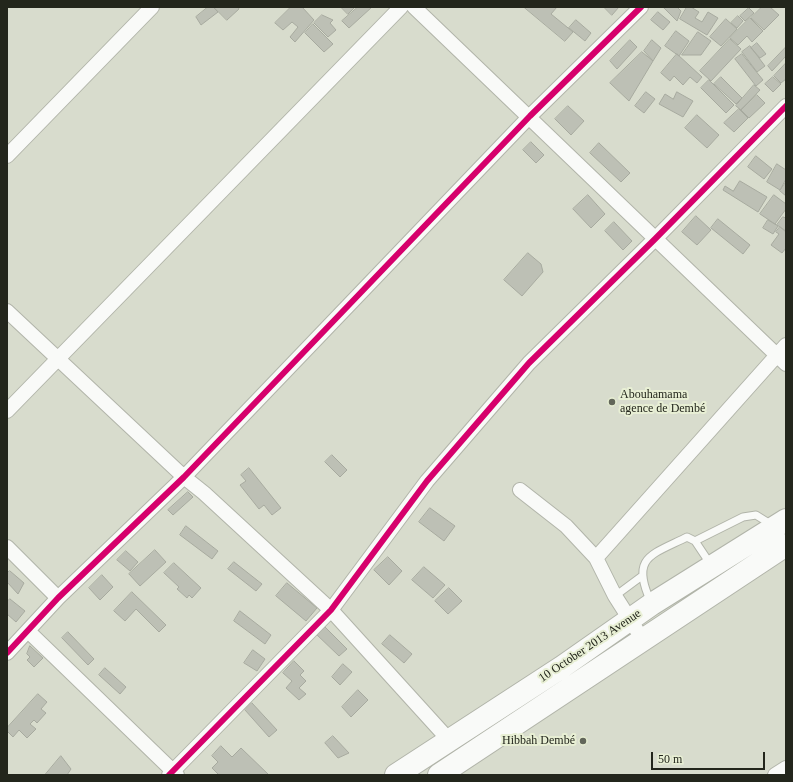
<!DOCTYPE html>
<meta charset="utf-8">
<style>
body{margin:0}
#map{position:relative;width:793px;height:782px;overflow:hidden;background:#d8dccd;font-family:Georgia,serif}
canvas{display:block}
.frame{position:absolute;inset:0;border:8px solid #23261c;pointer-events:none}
.scale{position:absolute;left:651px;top:752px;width:114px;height:18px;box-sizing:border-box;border:2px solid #23261c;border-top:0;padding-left:5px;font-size:12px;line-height:14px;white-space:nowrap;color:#23261c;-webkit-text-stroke:3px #e8efd4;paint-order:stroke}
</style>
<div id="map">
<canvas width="793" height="782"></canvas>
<div class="frame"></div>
<div class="scale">50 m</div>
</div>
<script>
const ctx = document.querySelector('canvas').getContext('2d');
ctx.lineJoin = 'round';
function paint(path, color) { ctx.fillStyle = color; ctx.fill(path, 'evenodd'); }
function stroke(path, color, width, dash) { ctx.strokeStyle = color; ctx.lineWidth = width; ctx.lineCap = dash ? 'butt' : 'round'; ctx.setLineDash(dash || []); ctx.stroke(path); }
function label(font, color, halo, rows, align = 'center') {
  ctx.font = font + ' Georgia,serif'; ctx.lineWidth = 4; ctx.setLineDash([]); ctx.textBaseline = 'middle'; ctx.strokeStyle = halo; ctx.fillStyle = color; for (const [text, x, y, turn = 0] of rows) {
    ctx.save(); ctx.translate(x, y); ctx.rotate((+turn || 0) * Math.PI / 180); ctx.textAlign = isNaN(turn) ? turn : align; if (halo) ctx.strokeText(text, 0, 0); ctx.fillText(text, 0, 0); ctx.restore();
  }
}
const building = new Path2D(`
 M 208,7 L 213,7 L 218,12 L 201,25 L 196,17 Z
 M 214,7 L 238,7 L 239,9 L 227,20 Z
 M 291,7 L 302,7 L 314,20 L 295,42 L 290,37 L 298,27 L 292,22 L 283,30 L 275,23 Z
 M 341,7 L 355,7 L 348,14 Z
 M 358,7 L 372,7 L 349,28 L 342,21 Z
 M 524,7 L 557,7 L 551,14 L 573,32 L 565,41 Z
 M 604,7 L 619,7 L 612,15 Z
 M 665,7 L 677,7 L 681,11 L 677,21 L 664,8 Z
 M 687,7 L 691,7 L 699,12 L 695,18 L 702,22 L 708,12 L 718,18 L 707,35 L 680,19 Z
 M 762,7 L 770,7 L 779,15 L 764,30 L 751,18 Z
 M 749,8 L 754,13 L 745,21 L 740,16 Z
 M 658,12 L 670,22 L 663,30 L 651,20 Z
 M 322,15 L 333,20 L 330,23 L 336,30 L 328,37 L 314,23 Z
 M 738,16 L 743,21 L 737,28 L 731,23 Z
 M 750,18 L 763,31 L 752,42 L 747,36 L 738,45 L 730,38 Z
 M 726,19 L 737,29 L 721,46 L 710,37 Z
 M 576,20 L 591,33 L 585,41 L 569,28 Z
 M 313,24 L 333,44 L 324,52 L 305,33 Z
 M 676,31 L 689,41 L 679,56 L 665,46 Z
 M 698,32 L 711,41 L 701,55 L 682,55 Z
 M 730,39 L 741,49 L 711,81 L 700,71 Z
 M 630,40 L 637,47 L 617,69 L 610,61 Z
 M 652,40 L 661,48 L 653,61 L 644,51 Z
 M 757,43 L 766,54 L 760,58 L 751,48 Z
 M 750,46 L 765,66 L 757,72 L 742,52 Z
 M 786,47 L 786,56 L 772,71 L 768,66 Z
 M 642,52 L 653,61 L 629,101 L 610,83 Z
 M 677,54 L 702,77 L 697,83 L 690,77 L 683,85 L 674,76 L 670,81 L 661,73 Z
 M 742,54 L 763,80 L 756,86 L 735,59 Z
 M 786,63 L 786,79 L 781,83 L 774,76 Z
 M 721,77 L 742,98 L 736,104 L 714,84 Z
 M 773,77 L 781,84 L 773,92 L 765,84 Z
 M 709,80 L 734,105 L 726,113 L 701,88 Z
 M 754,85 L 760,90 L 741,110 L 736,106 Z
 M 646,92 L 655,99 L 644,113 L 635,106 Z
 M 677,92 L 693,101 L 683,117 L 659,104 L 665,94 L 673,99 Z
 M 757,95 L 765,103 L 749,118 L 741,110 Z
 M 568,106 L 584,121 L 571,135 L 555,119 Z
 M 739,109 L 748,118 L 734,132 L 724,123 Z
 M 697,115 L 719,135 L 707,148 L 685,128 Z
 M 531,142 L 544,155 L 536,163 L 523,150 Z
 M 599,143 L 630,173 L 621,182 L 590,153 Z
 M 756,156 L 772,169 L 764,179 L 748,167 Z
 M 777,164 L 786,170 L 786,179 L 780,190 L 767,182 Z
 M 740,181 L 767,197 L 758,212 L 723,190 L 725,186 L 733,191 Z
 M 786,182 L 786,196 L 780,191 Z
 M 588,195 L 605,214 L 591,228 L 573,209 Z
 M 774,195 L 786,204 L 786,209 L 775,224 L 760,214 Z
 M 696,216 L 711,230 L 697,245 L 682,232 Z
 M 783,217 L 786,218 L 786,231 L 777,225 Z
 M 718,219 L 750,245 L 743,254 L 711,228 Z
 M 768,220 L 778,226 L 773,234 L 763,228 Z
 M 614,222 L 632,241 L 623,250 L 605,231 Z
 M 780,227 L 786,232 L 786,248 L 782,253 L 771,245 L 779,234 L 776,232 Z
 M 528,253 L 541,264 L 543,272 L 522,296 L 504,280 Z
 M 332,455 L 347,470 L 340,477 L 325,462 Z
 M 249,468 L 281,508 L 272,515 L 264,505 L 259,509 L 240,485 L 246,481 L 241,475 Z
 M 188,492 L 193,497 L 173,515 L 168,510 Z
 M 430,508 L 455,526 L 444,541 L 419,522 Z
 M 186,526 L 218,551 L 212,559 L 180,535 Z
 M 155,550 L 166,562 L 140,586 L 129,574 Z
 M 126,551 L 138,562 L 130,571 L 117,560 Z
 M 388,557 L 402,571 L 389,585 L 374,570 Z
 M 234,562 L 262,584 L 256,591 L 228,569 Z
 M 174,563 L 201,588 L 192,598 L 189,595 L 187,598 L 177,589 L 179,587 L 164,573 Z
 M 424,567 L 445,585 L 433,598 L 412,580 Z
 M 10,571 L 24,583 L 18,594 L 7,582 L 7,573 Z
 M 102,575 L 113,587 L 100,600 L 89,588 Z
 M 287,583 L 317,608 L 306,621 L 276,596 Z
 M 449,588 L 462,601 L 448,614 L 435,601 Z
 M 132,592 L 166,625 L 159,632 L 136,609 L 125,621 L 114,611 Z
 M 10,599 L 25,611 L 16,622 L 7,614 L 7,602 Z
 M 240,611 L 271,635 L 265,644 L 234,621 Z
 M 323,625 L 347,649 L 339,656 L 315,633 Z
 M 68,632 L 94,659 L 88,665 L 62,638 Z
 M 390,635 L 412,654 L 404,663 L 382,644 Z
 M 30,646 L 43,658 L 34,667 L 27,660 L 30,657 L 27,654 Z
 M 253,650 L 265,659 L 257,671 L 244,663 Z
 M 294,661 L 304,671 L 300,675 L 306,681 L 299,688 L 306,694 L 299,700 L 286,688 L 292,681 L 283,673 Z
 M 343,664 L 352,672 L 340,685 L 332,677 Z
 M 105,668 L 126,687 L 120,694 L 99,675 Z
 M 358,690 L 368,700 L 351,717 L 342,707 Z
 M 38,694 L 47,702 L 41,709 L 46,713 L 37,723 L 34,720 L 30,724 L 36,729 L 27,738 L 19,730 L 13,737 L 7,731 L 7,728 Z
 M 252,703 L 277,730 L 269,737 L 245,710 Z
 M 333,736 L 349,753 L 338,758 L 325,743 Z
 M 221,746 L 232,757 L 241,748 L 269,775 L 219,775 L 212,768 L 218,762 L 212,756 Z
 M 61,756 L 71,769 L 67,775 L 45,775 Z`);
paint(building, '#bdc0b5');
stroke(building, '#a7aa9f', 1);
const lane = new Path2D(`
 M 695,541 L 743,517 L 756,515 L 772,525
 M 615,596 L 642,576
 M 651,602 C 630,557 651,555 687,537 L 695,541 L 711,565`);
const street = new Path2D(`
 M 414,7 L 786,364
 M 7,156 L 152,7
 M 7,311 L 184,477 L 204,493 L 331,610 L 449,740
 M 7,411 L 401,7
 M 520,490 L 566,526 L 596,558
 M 7,547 L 58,598
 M 28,631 L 177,775
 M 643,640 L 615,596 L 596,558 L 786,345
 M 7,653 L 58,598 L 184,477 L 530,116 L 641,7
 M 169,775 L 331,610 L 427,481 L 529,363 L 655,239 L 786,106
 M 775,775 L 786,768`);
const highway = new Path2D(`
 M 396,775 L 562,667 L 652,604 L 786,520
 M 439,775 L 786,545`);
stroke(lane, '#b1b4a9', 9);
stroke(street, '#b1b4a9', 16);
stroke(highway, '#b1b4a9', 24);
stroke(lane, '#f9faf8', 7);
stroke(street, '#f9faf8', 14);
stroke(highway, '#f9faf8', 22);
stroke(new Path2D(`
 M 7,653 L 58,598 L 184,477 L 530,116 L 641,7
 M 169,775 L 331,610 L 427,481 L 529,363 L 655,239 L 786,106`), '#d6006c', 6);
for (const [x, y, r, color] of [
 [612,402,4,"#62665a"],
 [583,741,4,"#62665a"]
]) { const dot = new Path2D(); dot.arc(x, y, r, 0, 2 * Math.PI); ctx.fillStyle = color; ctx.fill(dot); stroke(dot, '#e8efd4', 1.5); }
label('12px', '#23261c', '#e8efd4', [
 ["Abouhamama",620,395],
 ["agence de Dembé",620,409],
 ["Hibbah Dembé",575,741,"right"]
], 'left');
label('12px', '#23261c', '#e8efd4', [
 ["10 October 2013 Avenue",590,646,-34]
]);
</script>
